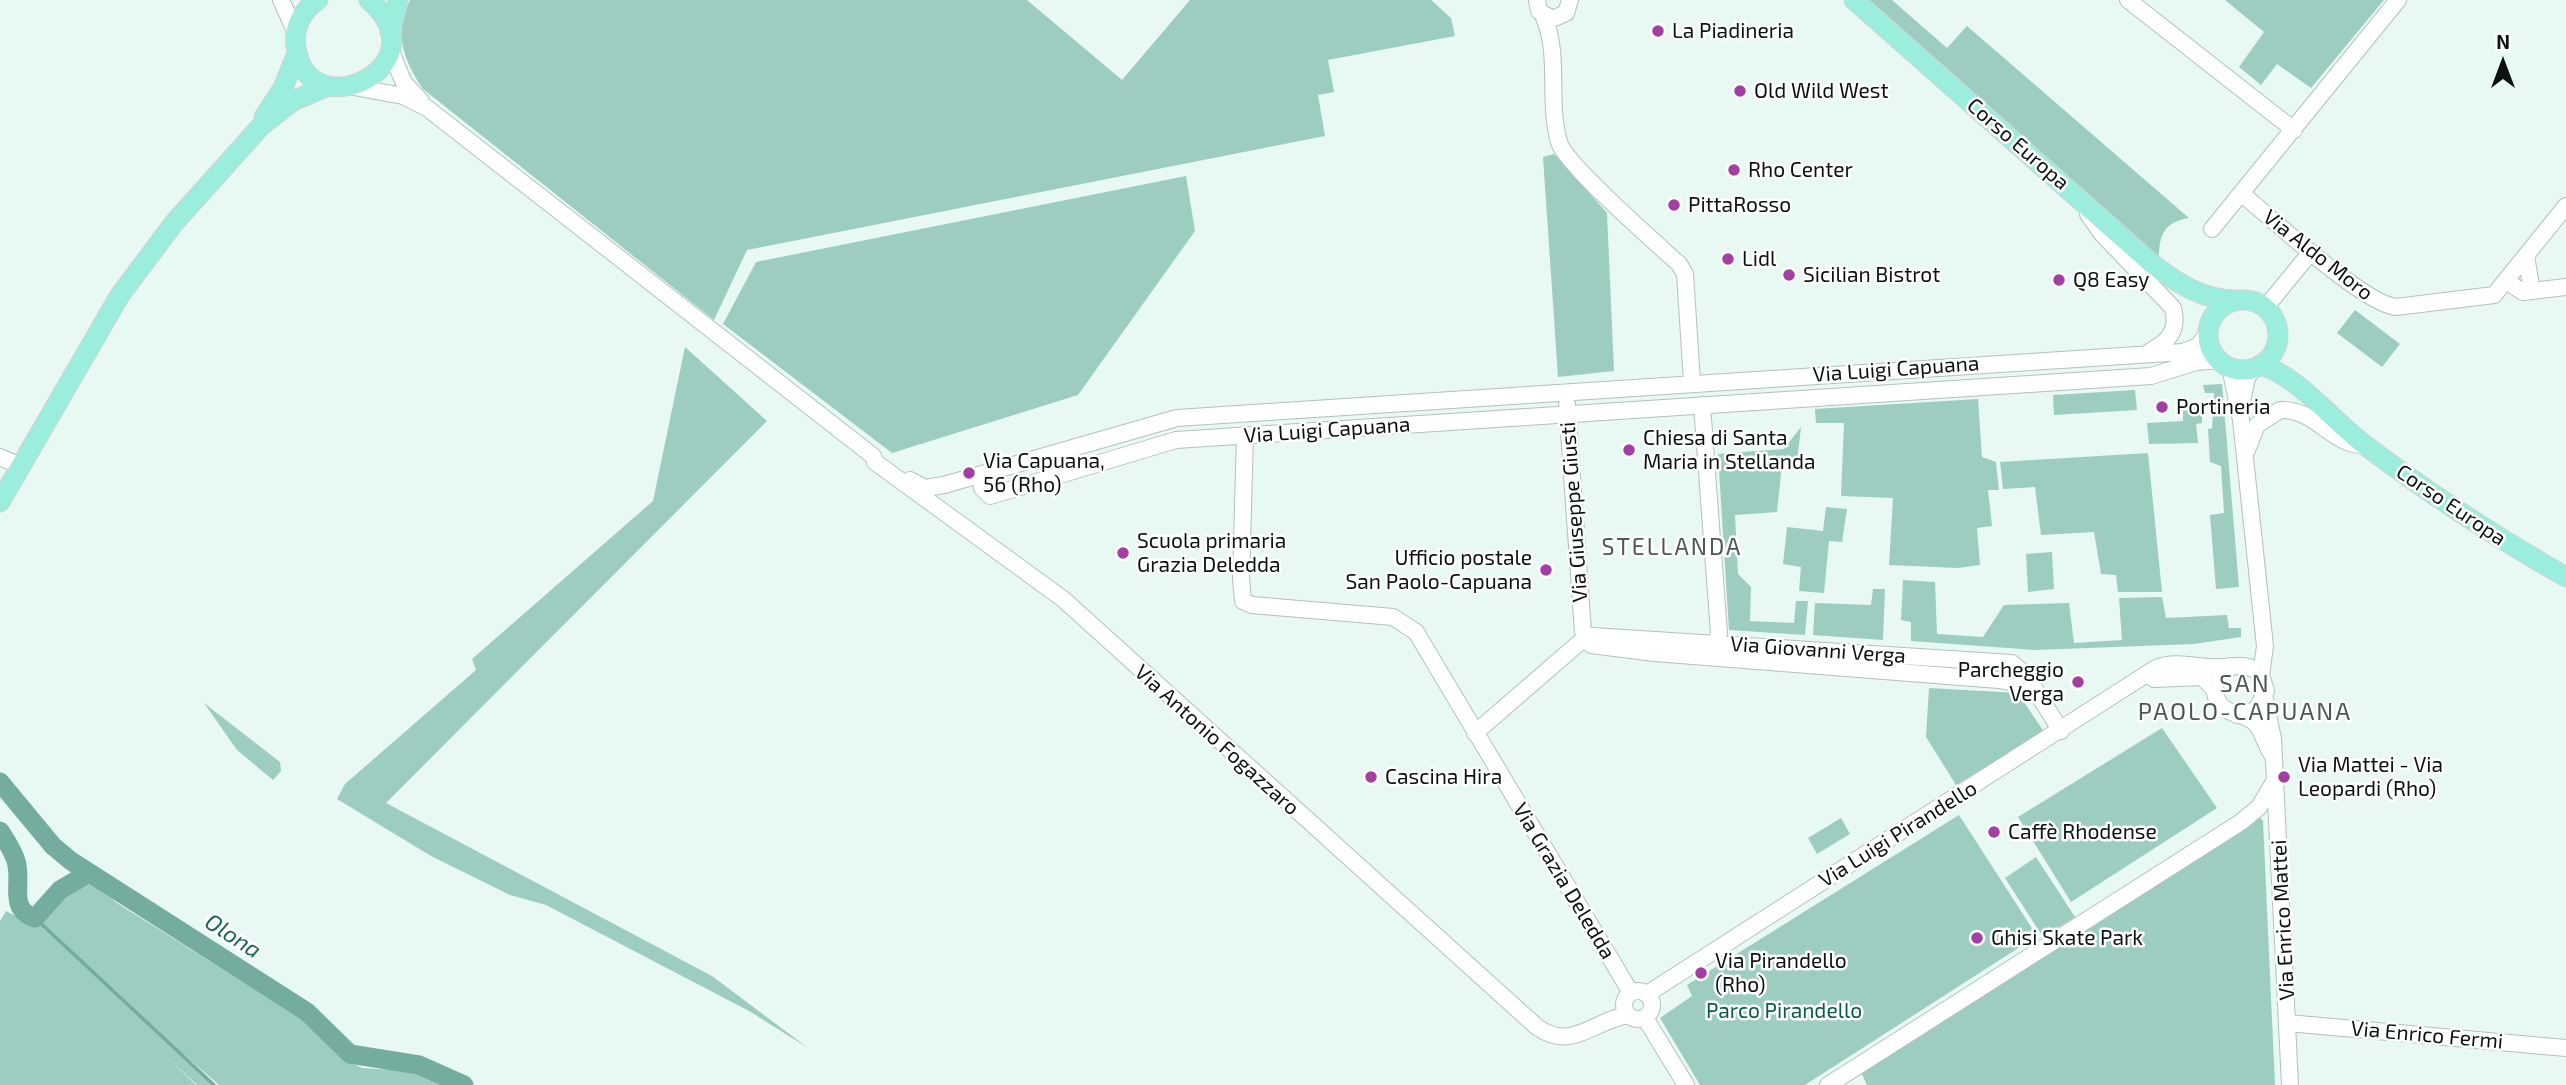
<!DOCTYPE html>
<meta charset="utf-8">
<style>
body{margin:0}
#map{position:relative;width:2566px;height:1085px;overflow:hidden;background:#e8f8f3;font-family:"Exo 2",sans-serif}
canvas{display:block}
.north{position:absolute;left:2468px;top:28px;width:70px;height:70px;-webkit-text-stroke:5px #fff;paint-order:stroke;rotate:0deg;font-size:19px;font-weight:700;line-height:28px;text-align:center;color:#0c1210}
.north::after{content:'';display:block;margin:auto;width:24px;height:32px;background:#0c1210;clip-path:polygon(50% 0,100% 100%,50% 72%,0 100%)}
</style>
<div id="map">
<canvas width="2566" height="1085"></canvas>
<div class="north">N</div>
</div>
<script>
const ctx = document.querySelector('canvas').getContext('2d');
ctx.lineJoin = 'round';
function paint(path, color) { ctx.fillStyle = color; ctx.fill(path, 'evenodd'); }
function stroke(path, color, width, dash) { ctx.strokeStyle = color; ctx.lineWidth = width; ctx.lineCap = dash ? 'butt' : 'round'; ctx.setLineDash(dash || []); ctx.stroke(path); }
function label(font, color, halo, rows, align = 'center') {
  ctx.font = font + ' "Exo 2",sans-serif'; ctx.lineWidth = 5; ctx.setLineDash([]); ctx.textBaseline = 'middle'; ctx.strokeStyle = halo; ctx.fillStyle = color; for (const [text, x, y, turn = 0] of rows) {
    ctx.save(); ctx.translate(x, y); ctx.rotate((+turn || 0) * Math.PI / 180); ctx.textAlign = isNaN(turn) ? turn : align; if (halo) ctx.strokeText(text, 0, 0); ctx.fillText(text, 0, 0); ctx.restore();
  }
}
paint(new Path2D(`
 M 410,0 L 1027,0 L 1122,80 L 1190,0 L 1431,0 L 1451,18 L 1455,36 L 1328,60 L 1334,92 L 1318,95 L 1325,136 L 747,250 L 714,320 L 423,89 C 404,61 393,33 410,0 Z
 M 1863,0 L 1892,0 L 1947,48 L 1967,26 L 2189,218 C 2164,222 2159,235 2159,258 Z
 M 2225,0 L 2384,0 L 2311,88 L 2277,64 L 2261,85 L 2239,67 L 2264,32 Z
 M 1554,154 L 1607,213 L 1614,371 L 1558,377 L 1543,157 Z
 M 1186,176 L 1195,231 L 1078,395 L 892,453 L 723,324 L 756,262 Z
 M 2355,310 L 2400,344 L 2382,367 L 2337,333 Z
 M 685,347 L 767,421 L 386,803 L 712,976 L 808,1048 L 749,1011 L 546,905 L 510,895 L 431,856 L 337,799 L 345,784 L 476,670 L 472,659 L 653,501 Z
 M 2222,384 L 2239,587 L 2216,589 L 2210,515 L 2224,513 L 2221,466 L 2210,462 L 2208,429 L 2212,428 L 2214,393 L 2205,393 L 2203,385 Z
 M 2135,390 L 2137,410 L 2054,415 L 2053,395 Z
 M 1978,399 L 1982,457 L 1996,462 L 1999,490 L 1988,490 L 1992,526 L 1977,528 L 1980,565 L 1958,568 L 1889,565 L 1893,498 L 1841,496 L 1844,423 L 1816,423 L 1815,409 Z
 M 2183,406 L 2202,406 L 2202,423 L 2196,424 L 2198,443 L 2149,444 L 2147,423 L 2183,421 Z
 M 1801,427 L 1797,462 L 1782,464 L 1777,512 L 1735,515 L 1738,574 L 1751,587 L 1750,621 L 1794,623 L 1796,601 L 1808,601 L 1805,635 L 1729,630 L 1718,454 L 1784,449 Z
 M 2148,453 L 2162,592 L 2118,592 L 2116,575 L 2101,574 L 2094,532 L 2041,535 L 2035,487 L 2003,489 L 2000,462 Z
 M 1826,507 L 1847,509 L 1842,542 L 1829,541 L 1824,593 L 1799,591 L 1801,567 L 1783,564 L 1787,527 L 1823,531 Z
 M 2052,552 L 2054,589 L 2028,592 L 2026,554 Z
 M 1903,580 L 1935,582 L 1937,634 L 1983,637 L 2004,605 L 2069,603 L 2074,643 L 2122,640 L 2119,598 L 2162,597 L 2166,618 L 2227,615 L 2229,628 L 2241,628 L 2241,637 L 2194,644 L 2035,650 L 1911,641 L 1911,622 L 1901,620 Z
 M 1873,589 L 1885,589 L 1883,640 L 1813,635 L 1815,603 L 1871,605 Z
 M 1929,688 L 2018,693 L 2044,732 L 1956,785 L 1926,737 Z
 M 204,703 L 280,762 L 281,771 L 273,780 L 237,750 Z
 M 2162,728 L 2217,808 L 2071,902 L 2018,817 Z
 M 1959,815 L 2037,936 L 1805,1085 L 1700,1085 L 1660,1018 L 1692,996 L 1687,985 Z
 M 2258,815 L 2263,821 L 2275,1085 L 1867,1085 L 1861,1072 Z
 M 1841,818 L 1850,834 L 1817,854 L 1808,838 Z
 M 2036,857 L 2075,917 L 2043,937 L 2005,878 Z
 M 87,878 L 117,903 L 303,1020 L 339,1056 L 362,1068 L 415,1071 L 444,1085 L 219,1085 L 183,1054 L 213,1085 L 197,1085 L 162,1052 L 196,1085 L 0,1085 L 0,921 L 6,911 L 30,924 L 42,917 L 59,897 Z`), '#9dcdc1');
stroke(new Path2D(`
 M 35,918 L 214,1085`), '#74ac9f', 3.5);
stroke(new Path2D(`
 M 0,782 L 53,846 L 71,861 L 307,1012 L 350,1054 L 419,1065 L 464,1085
 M 0,831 C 6,840 13,851 16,861 C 23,883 7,909 35,918 L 60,890 L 87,874`), '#74ac9f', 19);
const minor = new Path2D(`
 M 281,0 L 296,33
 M 1537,0 L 1539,11 L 1552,19 L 1566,13 L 1570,0
 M 2128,0 L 2294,130
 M 1543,15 C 1561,55 1547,100 1559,142 C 1565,164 1656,243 1679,264 L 1685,274 L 1692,382
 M 390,49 L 404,83 L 421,101
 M 354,87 L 403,96 L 427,108 L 873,456 L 875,462 L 1063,599 L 1537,1027 C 1572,1052 1594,1020 1628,1015
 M 2242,194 C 2271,218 2364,304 2396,307 L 2494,295 L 2566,206
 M 2088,214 L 2102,234 L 2173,308 C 2179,331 2168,342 2149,352
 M 2212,229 L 2398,0
 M 2526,256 L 2531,285
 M 2506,281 L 2523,292 L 2566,287
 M 2265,308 L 2311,252
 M 2230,367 L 2241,420 L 2265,646 L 2261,675
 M 2242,401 L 2247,378 L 2253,368
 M 1567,404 L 1583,632
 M 1702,405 L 1719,633 L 1713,653
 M 1245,436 L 1241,578 L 1243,601 L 1252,605 L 1393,617 L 1416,632 L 1631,993
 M 2247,450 L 2257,425 L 2280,410 C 2315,408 2332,446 2364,445
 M 0,457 L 20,466
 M 980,476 L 982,488 L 990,496 L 1176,440 L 2151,376 L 2196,362 L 2219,360
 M 910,480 L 925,488 L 944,485 L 1177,418 L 2183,352 L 2198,346 L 2208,333
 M 1593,636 L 2012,663 L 2026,675 L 2061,731
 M 1591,645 L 1655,653 L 1999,680 L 2032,686
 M 2149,675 L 2154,679 L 2202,677 L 2215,690
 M 2265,699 L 2273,739 L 2290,1085
 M 2237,715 L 2256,710 L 2266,691 L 2261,675 C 2244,656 2207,668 2216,697 C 2223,717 2244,711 2256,724 C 2263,732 2265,744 2271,753
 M 1475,733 L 1579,643
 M1624 1005a14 14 0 1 1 28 0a14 14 0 1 1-28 0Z
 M 1647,994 L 2156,668 C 2181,658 2206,672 2231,666
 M 1645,1018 L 1686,1085
 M 2288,1023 L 2566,1048
 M 1828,1085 L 2241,822 L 2259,807 L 2275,780`);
const major = new Path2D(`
 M 318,0 C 302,10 293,28 296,47 C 307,131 445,66 369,0
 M 1854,0 L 2150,262 C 2175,282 2202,300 2235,300
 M 390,32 L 398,0
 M 264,117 L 283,88 L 297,53
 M2208 335a35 35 0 1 1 70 0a35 35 0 1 1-70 0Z
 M 2260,365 C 2296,374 2333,421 2365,445 C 2429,494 2496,537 2566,577
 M 0,502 L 120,295 L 174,223 L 261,126 L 293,101 L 328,86`);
stroke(minor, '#b2c1bd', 18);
stroke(major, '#d3d4d4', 21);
stroke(minor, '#fff', 16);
stroke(major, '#9beddd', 19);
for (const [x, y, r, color] of [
 [1658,31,7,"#a33ea3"],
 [1740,91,7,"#a33ea3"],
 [1734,170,7,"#a33ea3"],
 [1674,205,7,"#a33ea3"],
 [1728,259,7,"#a33ea3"],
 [1789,275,7,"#a33ea3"],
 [2059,280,7,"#a33ea3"],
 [2162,407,7,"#a33ea3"],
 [1629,450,7,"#a33ea3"],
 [969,473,7,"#a33ea3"],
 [1123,553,7,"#a33ea3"],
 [1546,570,7,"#a33ea3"],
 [2078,682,7,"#a33ea3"],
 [1371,777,7,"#a33ea3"],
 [2284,777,7,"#a33ea3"],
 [1994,832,7,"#a33ea3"],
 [1977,938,7,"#a33ea3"],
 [1701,973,7,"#a33ea3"]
]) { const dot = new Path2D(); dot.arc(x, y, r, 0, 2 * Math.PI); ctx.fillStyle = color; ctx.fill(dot); stroke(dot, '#fff', 2.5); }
label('21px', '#0c1210', '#fff', [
 ["La Piadineria",1672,31],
 ["Old Wild West",1754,91],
 ["Rho Center",1748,170],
 ["PittaRosso",1688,205],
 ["Lidl",1742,259],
 ["Sicilian Bistrot",1803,275],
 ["Q8 Easy",2073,280],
 ["Portineria",2176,407],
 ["Chiesa di Santa",1643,438],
 ["Maria in Stellanda",1643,462],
 ["Via Capuana,",983,461],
 ["56 (Rho)",983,485],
 ["Scuola primaria",1137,541],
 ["Grazia Deledda",1137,565],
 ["Ufficio postale",1532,558,"right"],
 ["San Paolo-Capuana",1532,582,"right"],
 ["Parcheggio",2064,670,"right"],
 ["Verga",2064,694,"right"],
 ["Via Mattei - Via",2298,765],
 ["Leopardi (Rho)",2298,789],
 ["Cascina Hira",1385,777],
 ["Caffè Rhodense",2008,832],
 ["Ghisi Skate Park",1991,938],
 ["Via Pirandello",1715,961],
 ["(Rho)",1715,985]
], 'left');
label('21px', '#0c1210', '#fff', [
 ["Corso Europa",2018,144,41],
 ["Via Aldo Moro",2318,255,38],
 ["Via Luigi Capuana",1896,369,-4],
 ["Via Luigi Capuana",1327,430,-4],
 ["Corso Europa",2451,505,34],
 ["Via Giuseppe Giusti",1574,512,-94],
 ["Via Giovanni Verga",1818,650,4],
 ["Via Antonio Fogazzaro",1217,740,42],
 ["Via Luigi Pirandello",1898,834,-32],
 ["Via Grazia Deledda",1564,881,59],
 ["Via Enrico Mattei",2283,920,-93],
 ["Via Enrico Fermi",2427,1035,5]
]);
label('21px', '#095a4c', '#fff', [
 ["Parco Pirandello",1784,1011]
]);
ctx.letterSpacing = '2px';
label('23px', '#4b5855', '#fff', [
 ["STELLANDA",1672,547]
]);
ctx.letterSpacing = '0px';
label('italic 23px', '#1b6457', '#fff', [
 ["Olona",233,936,33]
]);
ctx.letterSpacing = '2px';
label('24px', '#4b5855', '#fff', [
 ["SAN",2245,684],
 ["PAOLO-CAPUANA",2245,712]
]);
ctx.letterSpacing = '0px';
</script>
